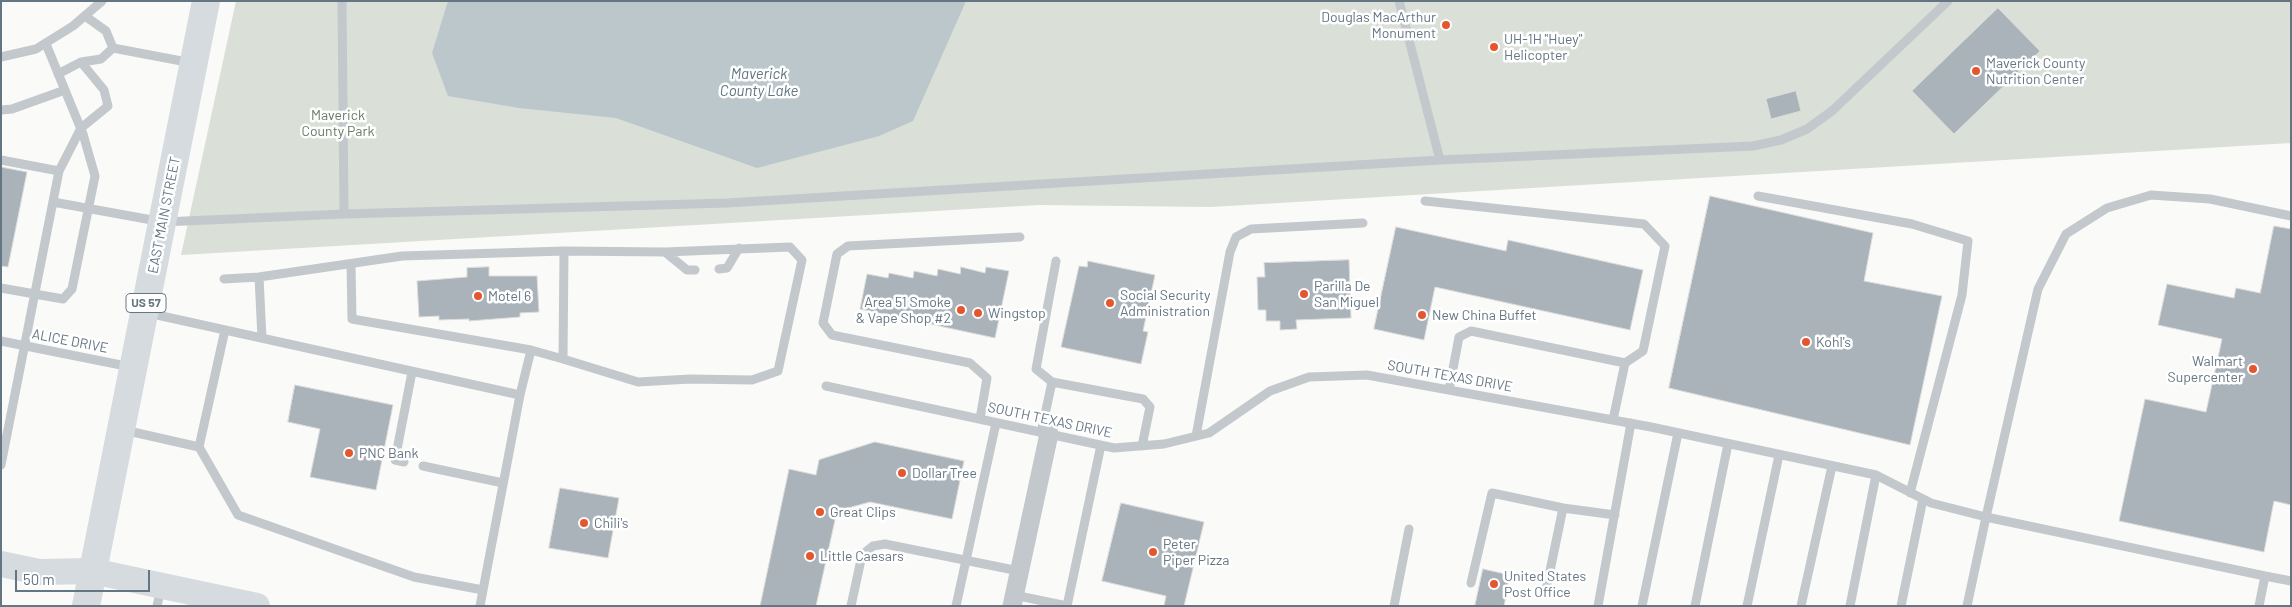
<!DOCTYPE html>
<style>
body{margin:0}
#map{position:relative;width:2292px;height:607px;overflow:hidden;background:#fafaf8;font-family:Barlow,sans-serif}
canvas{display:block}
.frame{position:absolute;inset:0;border:2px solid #657683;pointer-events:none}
.scale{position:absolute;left:15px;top:570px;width:135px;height:22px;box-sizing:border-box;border:2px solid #657683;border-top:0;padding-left:6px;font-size:15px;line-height:18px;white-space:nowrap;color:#657683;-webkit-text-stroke:4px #fff;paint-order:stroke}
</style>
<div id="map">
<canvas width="2292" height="607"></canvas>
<div class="frame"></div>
<div class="scale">50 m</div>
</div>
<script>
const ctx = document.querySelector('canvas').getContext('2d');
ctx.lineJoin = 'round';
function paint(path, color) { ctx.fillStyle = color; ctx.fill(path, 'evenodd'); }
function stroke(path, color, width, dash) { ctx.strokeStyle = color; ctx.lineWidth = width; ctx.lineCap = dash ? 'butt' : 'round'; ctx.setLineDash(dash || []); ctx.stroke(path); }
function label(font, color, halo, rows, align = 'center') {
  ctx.font = font + ' Barlow,sans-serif'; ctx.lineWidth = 5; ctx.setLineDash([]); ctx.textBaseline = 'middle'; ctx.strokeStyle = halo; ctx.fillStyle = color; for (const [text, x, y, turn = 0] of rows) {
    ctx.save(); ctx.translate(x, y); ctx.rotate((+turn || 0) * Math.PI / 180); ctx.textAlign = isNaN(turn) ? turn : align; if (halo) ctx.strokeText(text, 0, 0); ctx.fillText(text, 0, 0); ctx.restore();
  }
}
paint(new Path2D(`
 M 236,1 L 2291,1 L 2291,143 L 1211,207 L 1038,205 L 181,255 Z`), '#dadfd7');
paint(new Path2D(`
 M 448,1 L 966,1 L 913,121 L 879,136 L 757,168 L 616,118 L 519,108 L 448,96 L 432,53 Z`), '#bbc7cb');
const building = new Path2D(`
 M 1998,8 L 2040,51 L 1954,134 L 1912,91 Z
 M 1796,91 L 1801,111 L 1771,119 L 1766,99 Z
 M 1,167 L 27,172 L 8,267 L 1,266 Z
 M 1710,196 L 1873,233 L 1864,281 L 1942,296 L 1910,445 L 1669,388 Z
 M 2274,226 L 2291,229 L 2291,505 L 2274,501 L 2264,552 L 2119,521 L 2145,399 L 2206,412 L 2222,339 L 2158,325 L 2167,284 L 2234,298 L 2236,288 L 2260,293 Z
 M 1396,227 L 1506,251 L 1508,240 L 1643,270 L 1630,330 L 1435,287 L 1424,340 L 1374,329 Z
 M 1349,260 L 1351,318 L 1296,320 L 1297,329 L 1280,330 L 1280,321 L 1266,321 L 1266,310 L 1258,310 L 1257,277 L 1265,277 L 1264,263 Z
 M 1088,261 L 1155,275 L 1143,331 L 1148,332 L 1141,364 L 1061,347 L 1079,266 L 1087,267 Z
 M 489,267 L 489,276 L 537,276 L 539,312 L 520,313 L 520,317 L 469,321 L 469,319 L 439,320 L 439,316 L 419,317 L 417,281 L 467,277 L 467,268 Z
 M 961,267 L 985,273 L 986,267 L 1009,271 L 995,338 L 860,309 L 867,274 L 888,278 L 889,273 L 913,278 L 914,271 L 937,276 L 938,269 L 960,274 Z
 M 295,385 L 393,405 L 376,490 L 310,477 L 320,429 L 288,422 Z
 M 875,442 L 964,461 L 952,519 L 870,502 L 837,511 L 816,606 L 760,606 L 789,469 L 816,475 L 819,460 Z
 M 560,488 L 619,498 L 608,558 L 549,548 Z
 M 1121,503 L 1204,522 L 1184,606 L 1164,606 L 1166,596 L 1102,581 Z
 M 1483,569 L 1510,575 L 1504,606 L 1475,606 Z`);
paint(building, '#aab3b9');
stroke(building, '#dcdcda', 1);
stroke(new Path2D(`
 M 342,1 L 344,214
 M 1399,1 L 1440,160
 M 85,16 L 106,31 L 113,48
 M 113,48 L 192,63
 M 1,57 L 36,49 L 73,26 L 102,1
 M 58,74 L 81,62 L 101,59 L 113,48
 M 1,110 L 12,109 L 65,90
 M 1,160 L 59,171
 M 1758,196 L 1912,224 L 1968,241 L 1962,295 L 1910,493
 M 1425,201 L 1644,224 L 1665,246 L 1643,351 L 1625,363 L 1613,420
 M 53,202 L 163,222 L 344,214 L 727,203 L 1440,160 L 1753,146 L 1781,140 L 1807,129 L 1832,111 L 1948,1
 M 665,252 L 687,270 L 695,270
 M 719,269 L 727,268 L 739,248
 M 259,277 L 262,338
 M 224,279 L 259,277 L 402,256 L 564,251 L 563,359 L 531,350 L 352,319 L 351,264
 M 1,288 L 63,299 L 72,289 L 95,176 L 83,134 L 46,44
 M 148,313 L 520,395 L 480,606
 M 225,330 L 199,447 L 238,515 L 414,577 L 483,590
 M 1,341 L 131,367
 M 563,359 L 638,382 L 690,379 L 752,380 L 778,371 L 802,260 L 790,247 L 665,252 L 564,251
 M 1052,382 L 1143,399 L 1150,407 L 1142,446
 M 826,386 L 1114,448 L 1164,444 L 1209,433 L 1270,391 L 1309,377 L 1367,375 L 1651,427 L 1876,475 L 1931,503 L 1986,517 L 1967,606
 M 1449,390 L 1459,337 L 1471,331 L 1625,363
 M 520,395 L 531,350
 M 980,419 L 987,378 L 970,363 L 832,335 L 823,323 L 837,254 L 848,246 L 1020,237
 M 124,430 L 199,447
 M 1041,433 L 1052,382 L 1036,369 L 1056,261
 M 1196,436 L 1230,252 L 1236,237 L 1251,229 L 1363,223
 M 404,462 L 395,460 L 412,372
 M 1,465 L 59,171 L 81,128 L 108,106 L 104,90 L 81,62
 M 423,466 L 503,483
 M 2265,576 L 2291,581
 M 1471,583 L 1492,493 L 1563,508
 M 1546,590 L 1563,508 L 1615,515
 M 1014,595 L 1067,606
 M 157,606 L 161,588
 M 851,606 L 862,555 L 873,546 L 885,544 L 1019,571
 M 956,606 L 996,423
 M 1067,606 L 1101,445
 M 1394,606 L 1409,529
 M 1598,606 L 1631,423
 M 1642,606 L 1678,433
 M 1695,606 L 1728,444
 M 1747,606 L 1779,455
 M 1801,606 L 1832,466
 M 1850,606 L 1876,475
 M 1901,606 L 1923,499
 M 2259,606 L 2265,576 L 1986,517 L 2038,289 L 2066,234 L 2107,208 L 2151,195 L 2210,199 L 2291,216`), '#c3c8cc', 9);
stroke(new Path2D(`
 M 1012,606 L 1049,434`), '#c3c8cc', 19);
stroke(new Path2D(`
 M 1,564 L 39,572 L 92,571 L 257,606`), '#d6dbdf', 26);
stroke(new Path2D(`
 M 86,606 L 206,1`), '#d6dbdf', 28);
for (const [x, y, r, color] of [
 [1446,25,5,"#e4572e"],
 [1494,47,5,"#e4572e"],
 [1976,71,5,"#e4572e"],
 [1304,294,5,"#e4572e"],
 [478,296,5,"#e4572e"],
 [1110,303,5,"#e4572e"],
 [961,310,5,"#e4572e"],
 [978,313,5,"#e4572e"],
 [1422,315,5,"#e4572e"],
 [1806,342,5,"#e4572e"],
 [2253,369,5,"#e4572e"],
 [349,453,5,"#e4572e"],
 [902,473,5,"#e4572e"],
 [820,512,5,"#e4572e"],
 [584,523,5,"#e4572e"],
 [1153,552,5,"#e4572e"],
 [810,556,5,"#e4572e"],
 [1494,584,5,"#e4572e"]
]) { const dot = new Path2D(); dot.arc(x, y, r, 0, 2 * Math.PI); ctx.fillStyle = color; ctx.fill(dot); stroke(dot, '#fff', 2); }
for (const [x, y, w] of [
 [146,303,40]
]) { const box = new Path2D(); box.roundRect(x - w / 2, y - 9.5, w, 19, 4); ctx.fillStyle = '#fff'; ctx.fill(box); stroke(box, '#657683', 1); }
label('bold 12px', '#657683', null, [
 ["US 57",146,303]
]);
label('14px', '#657683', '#fff', [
 ["Douglas MacArthur",1436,17,"right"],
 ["Monument",1436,33,"right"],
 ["UH-1H \"Huey\"",1504,39],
 ["Helicopter",1504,55],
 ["Maverick County",1986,63],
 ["Nutrition Center",1986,79],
 ["Parilla De",1314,286],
 ["San Miguel",1314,302],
 ["Social Security",1120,295],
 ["Administration",1120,311],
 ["Motel 6",488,296],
 ["Area 51 Smoke",951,302,"right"],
 ["& Vape Shop #2",951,318,"right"],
 ["Wingstop",988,313],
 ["New China Buffet",1432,315],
 ["Kohl's",1816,342],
 ["Walmart",2243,361,"right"],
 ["Supercenter",2243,377,"right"],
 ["PNC Bank",359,453],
 ["Dollar Tree",912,473],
 ["Great Clips",830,512],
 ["Chili's",594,523],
 ["Peter",1163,544],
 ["Piper Pizza",1163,560],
 ["Little Caesars",820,556],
 ["United States",1504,576],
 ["Post Office",1504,592]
], 'left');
label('14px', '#687a64', '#fff', [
 ["Maverick",338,115],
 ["County Park",338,131]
]);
label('14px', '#657683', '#fff', [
 ["EAST MAIN STREET",164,215,-79],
 ["ALICE DRIVE",70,341,11],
 ["SOUTH TEXAS DRIVE",1450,376,10],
 ["SOUTH TEXAS DRIVE",1050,420,12]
]);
label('italic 15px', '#60757c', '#fff', [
 ["Maverick",759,74],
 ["County Lake",759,91]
]);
</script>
